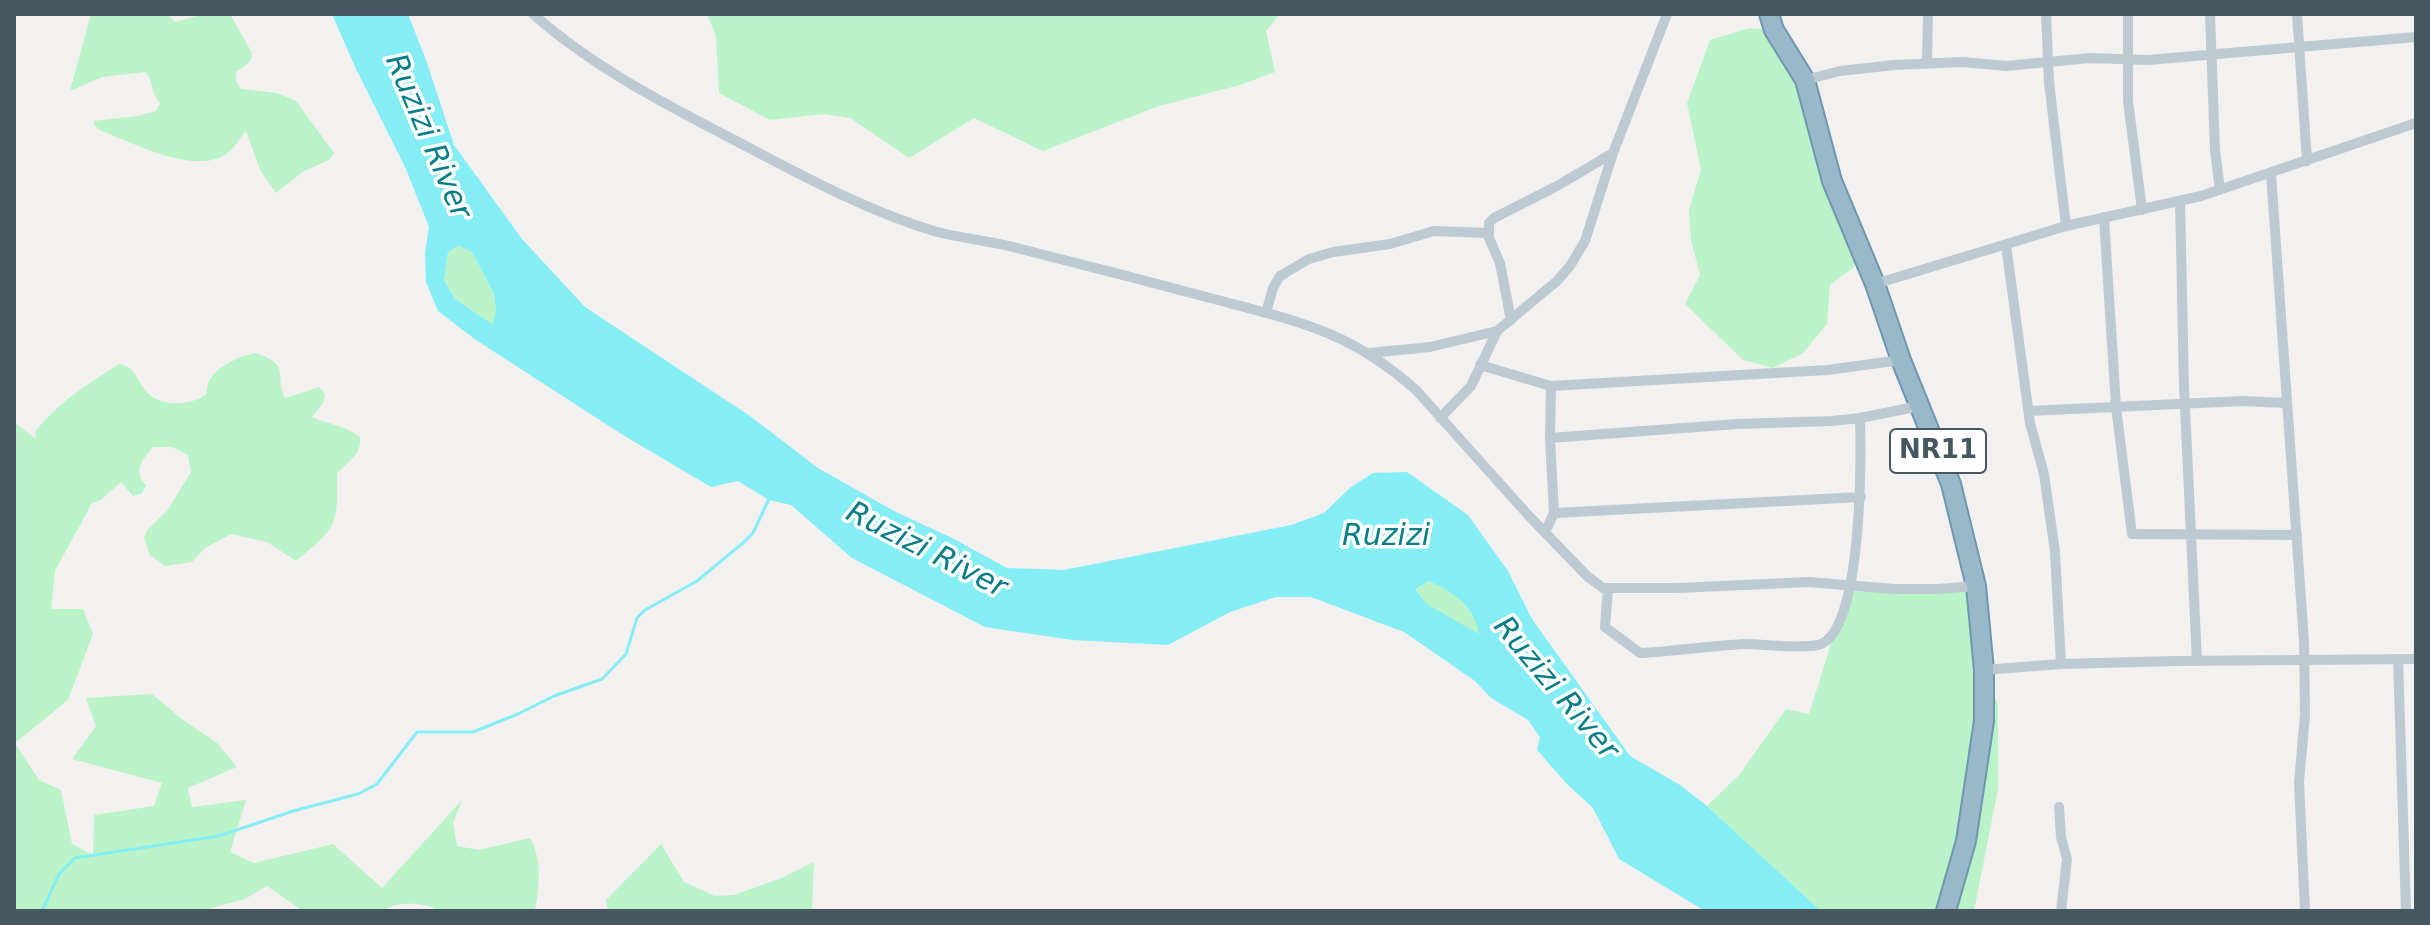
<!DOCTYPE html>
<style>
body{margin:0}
#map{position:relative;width:2430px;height:925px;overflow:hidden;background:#f3f0f0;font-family:"DejaVu Sans",sans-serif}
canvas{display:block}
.frame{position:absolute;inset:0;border:16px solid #465760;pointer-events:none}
</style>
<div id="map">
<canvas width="2430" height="925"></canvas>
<div class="frame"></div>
</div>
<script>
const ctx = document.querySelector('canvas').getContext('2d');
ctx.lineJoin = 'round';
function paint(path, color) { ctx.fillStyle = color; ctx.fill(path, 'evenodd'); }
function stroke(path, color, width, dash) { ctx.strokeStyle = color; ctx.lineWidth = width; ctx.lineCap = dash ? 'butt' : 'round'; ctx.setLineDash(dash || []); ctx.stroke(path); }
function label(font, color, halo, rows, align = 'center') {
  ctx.font = font + ' "DejaVu Sans",sans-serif'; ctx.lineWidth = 7; ctx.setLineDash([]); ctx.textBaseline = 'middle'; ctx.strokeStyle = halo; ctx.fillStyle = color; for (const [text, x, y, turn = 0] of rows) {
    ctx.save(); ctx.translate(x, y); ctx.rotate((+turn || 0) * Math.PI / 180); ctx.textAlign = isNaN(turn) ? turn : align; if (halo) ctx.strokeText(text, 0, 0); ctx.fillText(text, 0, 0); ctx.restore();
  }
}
paint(new Path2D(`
 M 91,14 L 167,14 L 175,22 L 204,14 L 230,14 L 252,53 L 250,62 L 236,72 L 236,81 L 241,89 L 277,93 L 296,101 L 334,153 L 329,160 L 304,171 L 276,193 L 261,172 L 246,131 C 240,137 236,146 230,151 C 199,179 132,142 97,129 L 93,121 L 138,116 L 156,111 L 160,103 C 150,92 154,82 146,72 L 102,77 L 70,91 Z
 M 707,14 L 1280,14 L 1266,31 L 1275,72 L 1240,85 L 1159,106 L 1043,151 L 974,118 L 909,158 L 850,118 L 824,114 L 770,120 L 719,93 L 716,36 Z
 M 1749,28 L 1774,30 L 1805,80 L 1865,259 L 1830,285 L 1827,324 L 1803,353 L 1773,368 L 1743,360 L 1685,304 L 1700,275 L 1691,240 L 1689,209 L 1701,170 L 1687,103 L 1710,40 Z
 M 459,246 L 472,252 L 494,294 L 496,309 L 493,326 L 455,299 L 444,280 L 448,252 Z
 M 256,353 C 292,366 274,374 285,398 L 319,387 L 325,394 L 323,403 L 312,417 C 330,425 345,425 360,437 C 362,454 348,462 337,473 C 338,527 337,527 296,561 L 267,542 L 231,534 L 205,548 L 192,562 L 165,566 L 150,555 L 144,538 L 147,530 L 167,511 L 191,472 L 188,455 L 172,447 L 153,447 C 143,459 132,471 146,485 L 142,493 L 133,496 L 121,482 L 101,500 L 92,503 L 55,571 L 51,609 L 83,609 L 93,634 L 68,700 L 15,743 L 39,780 L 61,790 L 72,844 L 93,855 L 94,815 L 154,806 L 162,783 L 72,759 L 96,726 L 86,698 L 152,694 L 183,720 L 217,743 L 237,767 L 188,788 L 192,807 L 246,800 L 230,852 L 254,863 L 333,844 L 382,888 L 462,800 L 453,823 L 457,846 L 479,850 L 530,838 C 543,861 539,887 535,911 L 439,911 C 424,902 397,901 382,911 L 303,911 L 267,886 L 245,899 L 200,911 L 14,911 L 14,422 L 36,439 L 35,432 C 57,403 88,384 119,364 C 138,367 137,384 150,395 C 165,407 192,405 207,394 C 204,371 236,357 256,353 Z
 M 1429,581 C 1455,593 1473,605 1480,635 L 1427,604 L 1415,589 Z
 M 1850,583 L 1976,586 L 1984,670 L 1998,705 L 1998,789 L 1974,911 L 1821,911 L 1707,806 L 1739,775 L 1786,709 L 1809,714 Z
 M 661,844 L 684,882 L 715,896 L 734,895 L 782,878 L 814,862 L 812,911 L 608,911 L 606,900 Z`), '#bbf3c9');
paint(new Path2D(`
 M 332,14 L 408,14 L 426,60 L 454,145 L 522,239 L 585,307 L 750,416 L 818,468 L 894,511 L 952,538 L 1007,568 L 1064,570 L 1291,525 L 1324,513 L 1351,487 L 1373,473 L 1407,472 L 1468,515 L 1508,571 L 1532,619 L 1630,756 L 1680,785 L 1707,806 L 1821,911 L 1705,911 L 1619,859 L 1593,808 L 1567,784 L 1537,750 L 1540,737 L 1528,720 L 1491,698 L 1475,681 L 1404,632 L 1311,597 L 1276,597 L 1230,612 L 1168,645 L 1072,640 L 985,627 L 852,558 L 791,505 L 769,500 L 738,481 L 711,487 L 623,435 L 476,340 L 438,311 L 426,282 L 425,254 L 429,227 L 406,169 L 356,69 ZM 459,246 L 472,252 L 494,294 L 496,309 L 493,325 L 455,299 L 444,280 L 448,252 ZM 1429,581 C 1454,593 1474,605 1479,634 L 1427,604 L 1415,589 Z`), '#85edf4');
stroke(new Path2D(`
 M 42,911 L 59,874 L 75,858 L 219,836 L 293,811 L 358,794 L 377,784 L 417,732 L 473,732 L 518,714 L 554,696 L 602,679 L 626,654 L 637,618 L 645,610 L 697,581 L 744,542 L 753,533 L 769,499`), '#85edf4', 3);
const trunk = new Path2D(`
 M 1769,14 L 1774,30 L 1805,80 L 1832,181 L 1875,284 L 1901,360 L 1951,484 L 1976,586 L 1984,670 L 1984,721 L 1966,841 L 1946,911`);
stroke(trunk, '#6f97af', 22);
stroke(new Path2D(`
 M 533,14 C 594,68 667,105 738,142 C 803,176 867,211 937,232 C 960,238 985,240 1009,246 C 1077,263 1146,281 1214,299 C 1297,321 1350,331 1416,390 L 1529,516 L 1587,576 L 1603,588 L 1678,588 L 1809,582 L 1894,589 L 1938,589 L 1976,586
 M 2046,14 L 2049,82 L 2066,226
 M 2128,14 L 2128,101 L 2142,210
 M 2210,14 L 2215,150 L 2220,190
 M 2297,14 L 2307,161
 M 1927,63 L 1928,14
 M 1805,80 L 1840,71 L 1894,65 L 1963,62 L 2006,66 L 2090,58 L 2148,60 L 2416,37
 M 2271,174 L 2304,642 L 2305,715 L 2299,782 L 2305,911
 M 2180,201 L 2184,386 L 2197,661
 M 2104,217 L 2116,407 L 2132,534 L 2297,535
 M 2006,245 L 2030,423 L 2044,474 L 2055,552 L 2061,664
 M 1875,284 L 2066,226 L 2201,196 L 2416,123
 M 1266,313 L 1273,288 L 1280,276 L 1309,259 L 1333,252 L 1390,244 L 1434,231 L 1489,233
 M 1511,320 L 1500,263 L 1489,238 L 1489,223 L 1494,218 L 1557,186 L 1613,153
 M 1370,353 L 1430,347 L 1497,331
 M 1480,365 L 1551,386 L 1550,438 L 1554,513 L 1545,532
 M 1551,386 L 1827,370 L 1901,360
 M 2029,411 L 2242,401 L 2286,403
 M 1440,418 L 1471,386 L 1497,331 L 1557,281 L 1570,266 L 1585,241 L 1613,153 L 1667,14
 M 1550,438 L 1737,424 L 1832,421 L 1860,418 L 1920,406
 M 1554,513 L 1861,497
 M 1608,588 L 1605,627 L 1640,653 C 1675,651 1710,646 1744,644 C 1765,644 1799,649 1818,645 C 1863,635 1861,457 1860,418
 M 2398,659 L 2406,911
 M 1984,670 L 2061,664 L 2177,661 L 2416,659
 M 2059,807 L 2061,837 L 2067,859 L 2061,911`), '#bdcad1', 10);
stroke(trunk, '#99b8ca', 18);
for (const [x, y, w] of [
 [1938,451,96]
]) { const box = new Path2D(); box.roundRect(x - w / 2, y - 22, w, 44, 6); ctx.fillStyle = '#fff'; ctx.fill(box); stroke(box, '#465760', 2); }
label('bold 26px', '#465760', null, [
 ["NR11",1938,451]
]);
label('italic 30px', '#057e87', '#fff', [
 ["Ruzizi River",427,137,67],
 ["Ruzizi",1386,537],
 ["Ruzizi River",926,551,27],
 ["Ruzizi River",1555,689,50]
]);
</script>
